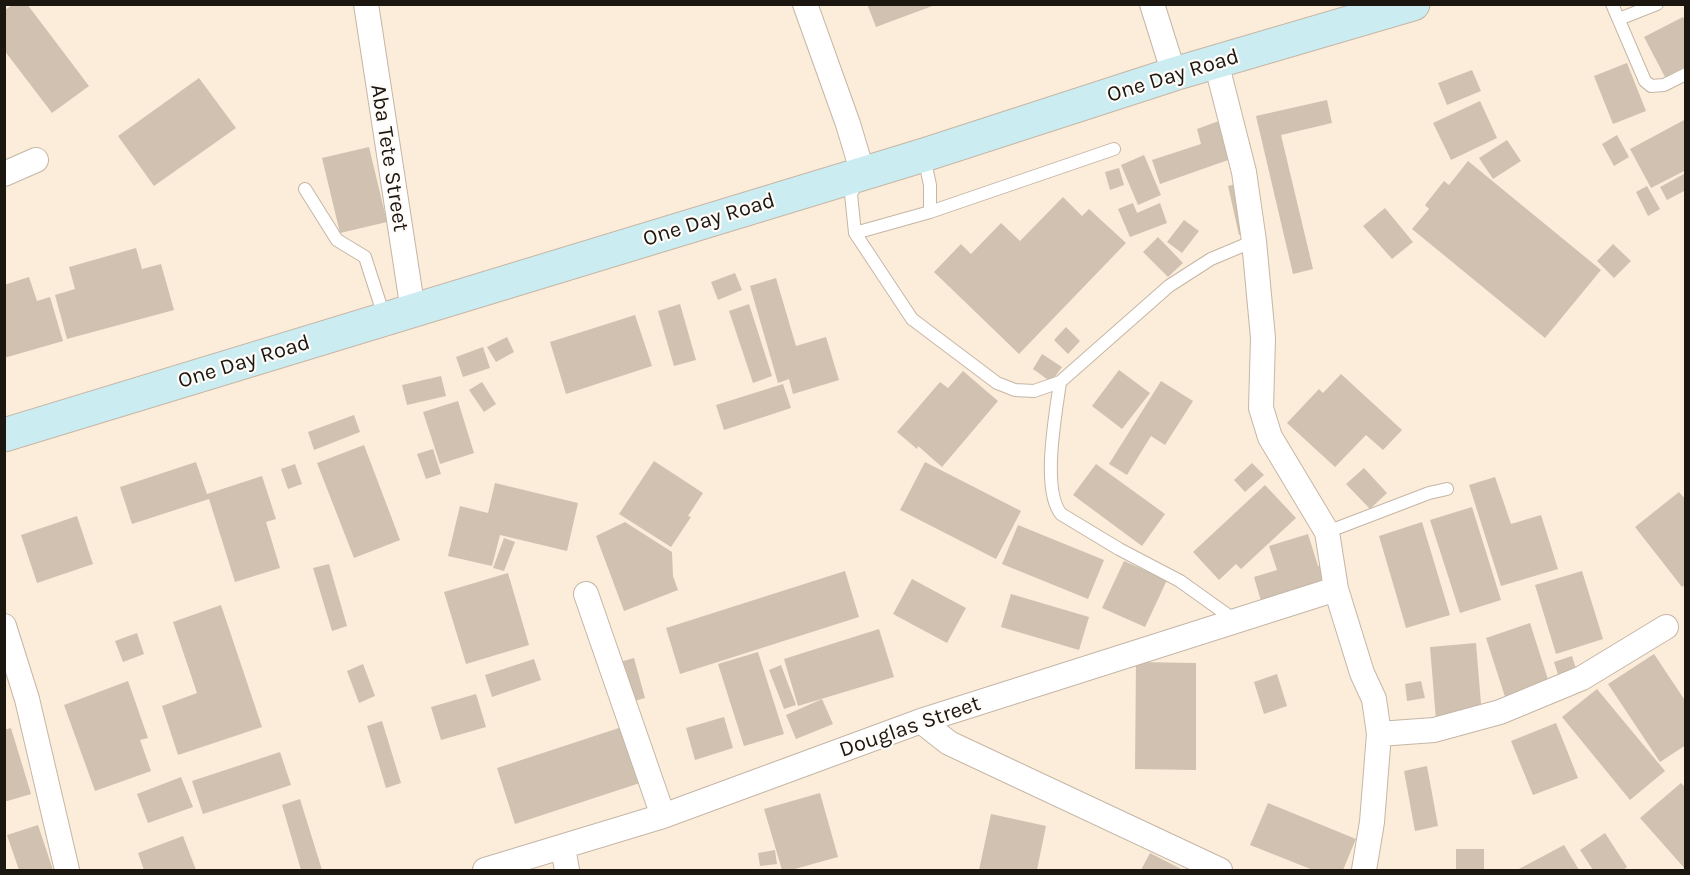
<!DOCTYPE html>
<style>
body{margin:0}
#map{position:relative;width:1690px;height:875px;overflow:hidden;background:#fcecda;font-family:Karla,sans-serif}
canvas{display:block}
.frame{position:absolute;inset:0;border:6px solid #1c1610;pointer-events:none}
</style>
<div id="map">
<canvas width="1690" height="875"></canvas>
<div class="frame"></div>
</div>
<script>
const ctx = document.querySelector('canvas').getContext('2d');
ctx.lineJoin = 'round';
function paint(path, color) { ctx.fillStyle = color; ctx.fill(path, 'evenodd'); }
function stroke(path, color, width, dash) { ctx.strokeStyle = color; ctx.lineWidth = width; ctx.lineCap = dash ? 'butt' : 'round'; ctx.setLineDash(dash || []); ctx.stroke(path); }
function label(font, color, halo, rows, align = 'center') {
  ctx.font = font + ' Karla,sans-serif'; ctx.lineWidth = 4.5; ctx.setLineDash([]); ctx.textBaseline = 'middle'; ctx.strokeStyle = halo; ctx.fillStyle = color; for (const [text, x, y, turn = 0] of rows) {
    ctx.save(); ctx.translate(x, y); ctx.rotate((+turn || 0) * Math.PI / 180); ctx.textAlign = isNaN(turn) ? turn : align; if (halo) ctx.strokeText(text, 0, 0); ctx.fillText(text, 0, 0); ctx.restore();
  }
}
paint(new Path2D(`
 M 13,4 L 27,4 L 89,86 L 52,113 L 4,50 L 4,11 Z
 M 867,4 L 935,4 L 935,5 L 876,27 Z
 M 1683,17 L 1686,22 L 1686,66 L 1665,77 L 1644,37 Z
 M 1627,63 L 1646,111 L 1613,124 L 1594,76 Z
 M 1472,70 L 1481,91 L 1447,105 L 1438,83 Z
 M 199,78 L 236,128 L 154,186 L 118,136 Z
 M 1327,100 L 1332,123 L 1281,135 L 1313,269 L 1293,274 L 1256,116 Z
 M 1480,101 L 1497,138 L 1451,160 L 1433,123 Z
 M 1686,119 L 1686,170 L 1651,188 L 1630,149 Z
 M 1219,121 L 1231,159 L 1160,184 L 1152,160 L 1201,144 L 1197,129 Z
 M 1617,135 L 1629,157 L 1614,166 L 1602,144 Z
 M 1507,140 L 1521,161 L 1493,179 L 1479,158 Z
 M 369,147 L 387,222 L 340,233 L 322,158 Z
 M 1144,155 L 1161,195 L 1138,205 L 1121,165 Z
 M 1468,161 L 1601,270 L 1545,338 L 1412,229 L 1429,209 L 1425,205 L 1444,181 L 1449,185 Z
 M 1119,168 L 1124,185 L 1110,190 L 1105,172 Z
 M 1684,174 L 1686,190 L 1667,200 L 1660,187 Z
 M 1240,183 L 1252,231 L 1239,235 L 1228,186 Z
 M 1647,186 L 1660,209 L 1648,216 L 1636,192 Z
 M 1063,197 L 1082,216 L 1089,209 L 1126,243 L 1019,354 L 934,272 L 961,244 L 971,254 L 1001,223 L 1020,241 Z
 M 1133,203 L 1137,213 L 1160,203 L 1167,223 L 1130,237 L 1118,209 Z
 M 1385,208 L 1413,242 L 1392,259 L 1363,226 Z
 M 1184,220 L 1199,231 L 1182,253 L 1167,242 Z
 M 1158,237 L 1183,263 L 1168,277 L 1143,252 Z
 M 1613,244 L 1631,261 L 1614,278 L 1597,261 Z
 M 136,248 L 142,269 L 161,264 L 174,310 L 67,339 L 55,295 L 75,289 L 69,267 Z
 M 735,273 L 742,290 L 718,300 L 711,282 Z
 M 29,277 L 37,301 L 50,297 L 63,341 L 4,358 L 4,285 Z
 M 776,278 L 796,346 L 826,337 L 839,380 L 793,394 L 789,379 L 778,383 L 750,286 Z
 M 680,304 L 696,360 L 674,366 L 658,311 Z
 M 749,304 L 772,376 L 753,383 L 729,311 Z
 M 635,315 L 652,366 L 566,394 L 550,342 Z
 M 1066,327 L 1080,341 L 1068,354 L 1054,340 Z
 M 507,337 L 514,352 L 496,362 L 487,347 Z
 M 483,347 L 490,368 L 463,377 L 456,357 Z
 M 1042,354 L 1062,367 L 1051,382 L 1033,369 Z
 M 1119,370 L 1150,393 L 1122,429 L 1092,406 Z
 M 963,371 L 998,401 L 942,467 L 918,446 L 917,449 L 897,432 L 940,382 L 948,388 Z
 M 1341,374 L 1402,430 L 1383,450 L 1366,435 L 1335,467 L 1287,423 L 1319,389 L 1323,393 Z
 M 441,376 L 446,396 L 407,405 L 402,385 Z
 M 1161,381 L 1193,401 L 1165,445 L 1151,436 L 1127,475 L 1109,464 Z
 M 482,382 L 496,404 L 484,412 L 469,390 Z
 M 783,384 L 791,408 L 724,430 L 716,405 Z
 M 458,401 L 474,453 L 440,464 L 423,412 Z
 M 354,415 L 360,432 L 314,450 L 308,432 Z
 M 364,445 L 400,540 L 354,558 L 317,463 Z
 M 433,449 L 441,474 L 426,479 L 417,454 Z
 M 654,461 L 703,493 L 688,516 L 691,517 L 671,547 L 619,514 Z
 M 196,462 L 207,494 L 262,476 L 276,519 L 266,522 L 280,568 L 235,582 L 209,499 L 132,524 L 120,487 Z
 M 925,462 L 1021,511 L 996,559 L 900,510 Z
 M 1252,463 L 1264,475 L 1245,492 L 1234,480 Z
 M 295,464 L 302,484 L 288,489 L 281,469 Z
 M 1096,464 L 1165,514 L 1142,546 L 1073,495 Z
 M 1364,468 L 1387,493 L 1370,509 L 1346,484 Z
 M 1495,477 L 1511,524 L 1541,515 L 1558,569 L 1501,586 L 1469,485 Z
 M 495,483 L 578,503 L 567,551 L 500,535 L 492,566 L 448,556 L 460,506 L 488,513 Z
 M 1265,485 L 1296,518 L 1241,569 L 1236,564 L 1219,580 L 1193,552 Z
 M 1679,492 L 1686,500 L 1686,584 L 1682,587 L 1635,527 Z
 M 1472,507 L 1501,600 L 1460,613 L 1430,520 Z
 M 77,516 L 93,564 L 37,583 L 21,535 Z
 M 625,522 L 672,552 L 673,576 L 678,590 L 624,611 L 596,536 Z
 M 1422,522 L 1450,615 L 1406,628 L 1379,536 Z
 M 1018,525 L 1104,560 L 1088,599 L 1002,564 Z
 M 1308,534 L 1318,566 L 1321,565 L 1329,588 L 1263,608 L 1254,577 L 1277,570 L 1269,546 Z
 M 504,538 L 515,542 L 504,571 L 493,568 Z
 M 1124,561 L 1167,580 L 1145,627 L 1102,608 Z
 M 329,564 L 347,626 L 332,631 L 313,568 Z
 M 845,571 L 859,617 L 680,674 L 666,628 Z
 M 1582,571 L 1603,639 L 1556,654 L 1535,585 Z
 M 508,573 L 529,645 L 466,664 L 444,592 Z
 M 912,579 L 966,608 L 947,643 L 893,614 Z
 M 1011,594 L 1089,617 L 1079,650 L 1001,627 Z
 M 221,605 L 262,727 L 178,755 L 162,706 L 197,693 L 173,622 Z
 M 1530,623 L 1551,689 L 1507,703 L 1486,638 Z
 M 879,629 L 894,677 L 798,706 L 784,659 Z
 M 137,633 L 144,654 L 123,662 L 115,641 Z
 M 1476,643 L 1482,716 L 1436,720 L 1430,647 Z
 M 758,652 L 784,734 L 744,746 L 718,664 Z
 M 1654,654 L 1686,702 L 1686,745 L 1660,762 L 1608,684 Z
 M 1572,656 L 1578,675 L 1560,681 L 1554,662 Z
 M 634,658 L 645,698 L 624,704 L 613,664 Z
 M 534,659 L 541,680 L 492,697 L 485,675 Z
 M 1136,662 L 1196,663 L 1196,770 L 1135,769 Z
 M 363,664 L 375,696 L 359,703 L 347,671 Z
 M 781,665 L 796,705 L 784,709 L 769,670 Z
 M 1277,674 L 1287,706 L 1264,714 L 1254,682 Z
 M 128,681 L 148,738 L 140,740 L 151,771 L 95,791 L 64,705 Z
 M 1421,681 L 1425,698 L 1407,701 L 1405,684 Z
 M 1597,689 L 1665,771 L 1630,800 L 1562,717 Z
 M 476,694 L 486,727 L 441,740 L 431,707 Z
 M 822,699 L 833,724 L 796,739 L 786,715 Z
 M 724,717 L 733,748 L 695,760 L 686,728 Z
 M 382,721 L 401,783 L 386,788 L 367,726 Z
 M 1556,723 L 1578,778 L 1533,795 L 1511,741 Z
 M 622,727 L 640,783 L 515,824 L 497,768 Z
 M 11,728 L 31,794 L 4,802 L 4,730 Z
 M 280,752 L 291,785 L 203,814 L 192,781 Z
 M 1427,766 L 1438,826 L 1415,831 L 1404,771 Z
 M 181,777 L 193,807 L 148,823 L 137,794 Z
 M 1681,783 L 1686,788 L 1686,870 L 1640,818 Z
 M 820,793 L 838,857 L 791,870 L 782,870 L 764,809 Z
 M 300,799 L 322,870 L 301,870 L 282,805 Z
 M 1268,803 L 1356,839 L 1343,870 L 1313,870 L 1250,845 Z
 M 991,814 L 1046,826 L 1037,870 L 979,870 Z
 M 38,825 L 53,870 L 19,870 L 7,835 Z
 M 1605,833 L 1627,867 L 1623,870 L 1593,870 L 1580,850 Z
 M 183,836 L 196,870 L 144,870 L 138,853 Z
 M 1564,845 L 1579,870 L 1517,870 Z
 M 1456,849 L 1484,849 L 1484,870 L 1456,870 Z
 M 775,850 L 777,864 L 760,866 L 758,853 Z
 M 1150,853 L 1183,870 L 1141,870 Z`), '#d1c1b1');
const lane = new Path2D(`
 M 1612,4 L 1645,81 L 1651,86 L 1664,85 L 1686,74
 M 1619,19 L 1657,4
 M 858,181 L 851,194 L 855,233 L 912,319 L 997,383 L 1015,390 L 1034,391 L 1060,382 L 1169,286 L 1211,259 L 1254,241
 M 305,189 L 337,240 L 365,257 L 385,319
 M 930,212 L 1114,149
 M 855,233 L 930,212 L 930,185 L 924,157
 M 1060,382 C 1056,413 1041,489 1061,514 L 1119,549 L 1180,581 L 1236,621
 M 1327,532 L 1429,493 L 1447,489`);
const street = new Path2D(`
 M 366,4 L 413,311
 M 805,4 L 848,124 L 863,174
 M 1152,4 L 1174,74
 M 1216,62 L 1244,172 L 1254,241 L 1263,338 L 1261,408 L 1270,437 L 1327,532 L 1336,589 L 1362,673 L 1374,699 L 1379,734 L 1372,822 L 1364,870
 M 4,174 L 36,160
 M 586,594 L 663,816
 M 4,626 L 27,699 L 67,870
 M 921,721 L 949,743 L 1220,870
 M 1379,734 L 1434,730 L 1500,712 L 1582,678 L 1666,627
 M 563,848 L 567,870
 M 485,870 L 663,816 L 921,721 L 1336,589`);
const secondary = new Path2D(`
 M 4,435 L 924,155 L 1174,74 L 1413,4`);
stroke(lane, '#c5b6a6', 14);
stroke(street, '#c5b6a6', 26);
stroke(secondary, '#c5b6a6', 35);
stroke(lane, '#fff', 12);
stroke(street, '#fff', 24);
stroke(secondary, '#cbedf1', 33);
label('22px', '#1c1610', '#fefbf8', [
 ["One Day Road",1173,76,-17],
 ["Aba Tete Street",389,158,81],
 ["One Day Road",709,220,-17],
 ["One Day Road",244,362,-17],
 ["Douglas Street",910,727,-19]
]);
</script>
